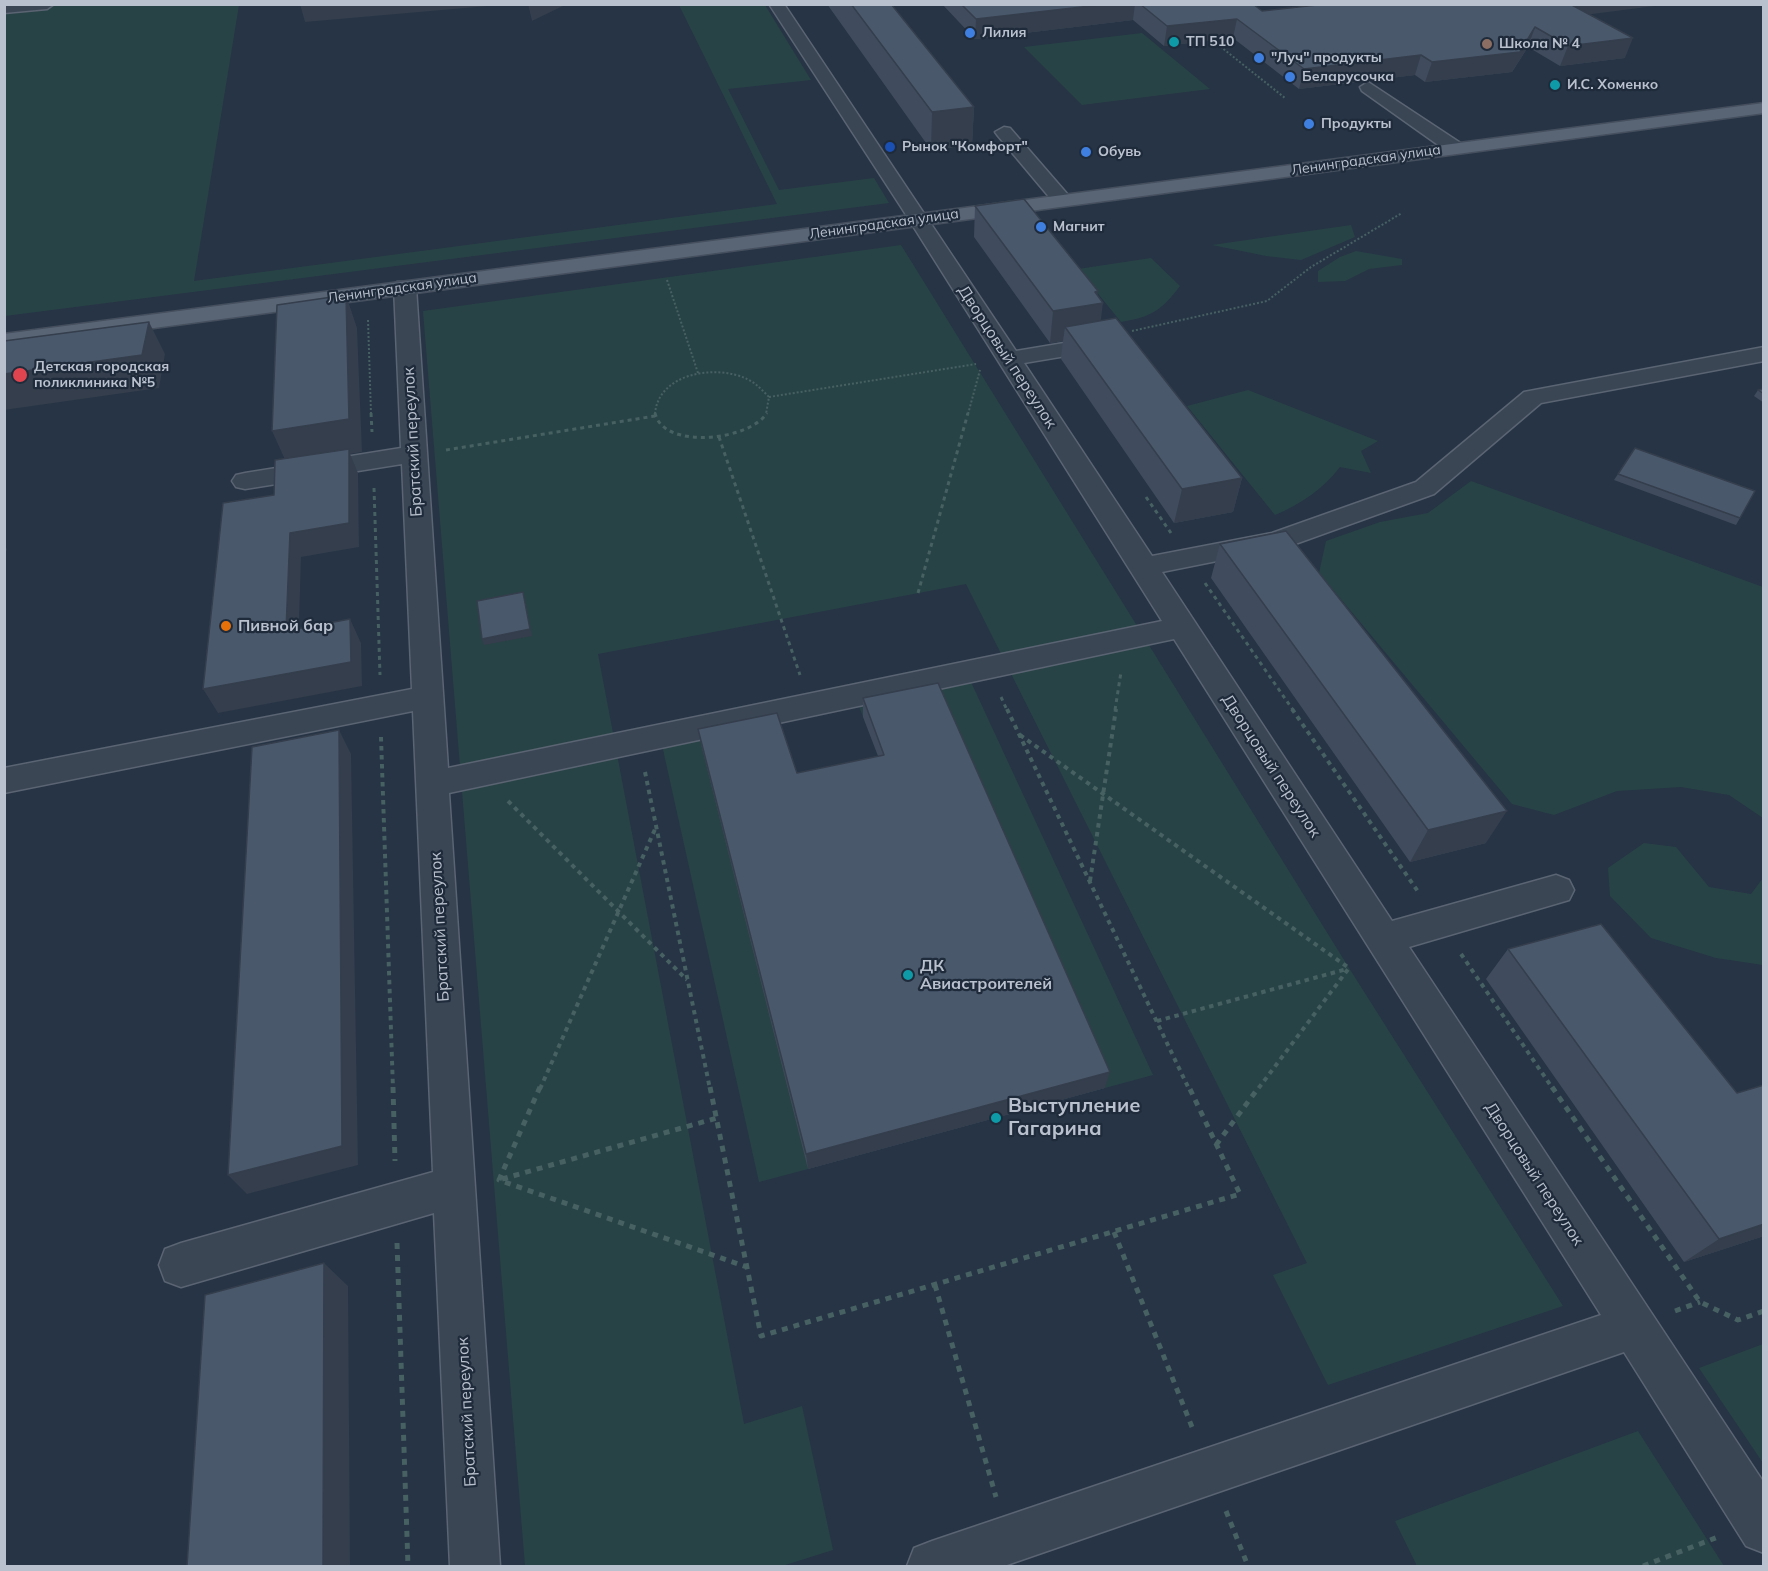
<!DOCTYPE html>
<meta charset="utf-8">
<style>
body{margin:0}
#map{position:relative;width:1768px;height:1571px;overflow:hidden;background:#263445;font-family:Mulish,sans-serif}
canvas{display:block}
.frame{position:absolute;inset:0;border:6px solid #b9c1ce;pointer-events:none}
</style>
<div id="map">
<canvas width="1768" height="1571"></canvas>
<div class="frame"></div>
</div>
<script>
const ctx = document.querySelector('canvas').getContext('2d');
ctx.lineJoin = 'round';
function paint(path, color) { ctx.fillStyle = color; ctx.fill(path, 'evenodd'); }
function stroke(path, color, width, dash) { ctx.strokeStyle = color; ctx.lineWidth = width; ctx.lineCap = dash ? 'butt' : 'round'; ctx.setLineDash(dash || []); ctx.stroke(path); }
function label(font, color, halo, rows, align = 'center') {
  ctx.font = font + ' Mulish,sans-serif'; ctx.lineWidth = 4.5; ctx.setLineDash([]); ctx.textBaseline = 'middle'; ctx.strokeStyle = halo; ctx.fillStyle = color; for (const [text, x, y, turn = 0] of rows) {
    ctx.save(); ctx.translate(x, y); ctx.rotate((+turn || 0) * Math.PI / 180); ctx.textAlign = isNaN(turn) ? turn : align; if (halo) ctx.strokeText(text, 0, 0); ctx.fillText(text, 0, 0); ctx.restore();
  }
}
paint(new Path2D(`
 M 4,5 L 239,5 L 194,281 L 777,204 L 679,5 L 765,5 L 811,80 L 728,89 L 779,190 L 874,178 L 889,203 L 5,316 Z
 M 1142,33 L 1210,89 L 1082,105 L 1024,47 Z
 M 1351,225 L 1355,237 L 1301,260 L 1266,256 L 1212,245 Z
 M 901,245 L 1349,968 L 1563,1306 L 1328,1385 L 1273,1275 L 1307,1263 L 966,584 L 598,654 L 744,1424 L 802,1406 L 833,1550 L 782,1566 L 525,1566 L 423,311 Z
 M 1356,251 L 1402,259 L 1402,265 L 1369,269 L 1345,281 L 1318,282 L 1318,271 L 1340,257 Z
 M 1151,258 L 1180,286 C 1161,311 1151,317 1121,322 L 1078,269 Z
 M 1248,390 L 1378,441 L 1361,451 L 1371,473 L 1340,467 C 1323,489 1301,504 1275,515 L 1187,406 Z
 M 1471,481 L 1763,587 L 1763,818 L 1729,795 L 1681,787 L 1617,791 L 1554,815 L 1512,804 L 1319,573 L 1326,541 L 1380,522 L 1428,513 Z
 M 964,667 L 1153,1075 L 1105,1088 L 937,702 L 863,717 L 853,690 Z
 M 771,704 L 808,1169 L 759,1182 L 658,727 Z
 M 1644,843 L 1676,847 L 1709,887 L 1751,894 L 1763,878 L 1763,965 L 1716,958 L 1651,938 L 1610,896 L 1608,868 Z
 M 1763,1344 L 1763,1463 L 1699,1368 Z
 M 1638,1431 L 1724,1566 L 1417,1566 L 1395,1521 Z`), '#284346');
const minor = new Path2D(`
 M 4,4 L 54,4 L 47,9 L 4,13 Z
 M 769,4 L 784,4 L 1016,351 L 1106,336 L 1114,338 L 1117,343 L 1114,348 L 1024,363 L 1152,556 L 1272,533 L 1416,482 L 1524,392 L 1764,347 L 1764,361 L 1541,403 L 1434,494 L 1287,547 L 1162,572 L 1392,921 L 1556,875 L 1569,880 L 1574,890 L 1569,900 L 1409,947 L 1764,1483 L 1764,1553 L 1746,1546 L 1624,1352 L 1004,1566 L 907,1566 L 914,1548 L 932,1541 L 1601,1315 L 1174,639 L 449,793 L 500,1566 L 450,1566 L 434,1213 L 181,1287 L 165,1281 L 159,1265 L 165,1249 L 181,1243 L 433,1172 L 413,711 L 4,793 L 4,768 L 412,689 L 402,464 L 245,489 L 236,487 L 232,481 L 236,475 L 245,473 L 401,448 L 394,287 L 397,282 L 413,282 L 416,287 L 448,768 L 1162,621 L 901,207 Z
 M 1368,82 L 1462,144 L 1464,148 L 1462,152 L 1448,152 L 1362,91 L 1360,87 Z
 M 1004,127 L 1010,128 L 1069,196 L 1072,200 L 1069,204 L 1055,204 L 998,136 L 995,132 Z`);
const major = new Path2D(`
 M 1764,103 L 1764,113 L 4,348 L 4,334 Z`);
stroke(minor, '#5a6472', 3);
stroke(major, '#454f5e', 3);
stroke(new Path2D(`
 M 1211,39 L 1285,98
 M 667,280 L 698,373
 M 368,320 L 371,414
 M 1132,331 L 1267,301 L 1311,267 L 1402,213
 M 769,397 L 976,364
 M 655,414 C 658,373 716,364 747,379 C 756,383 762,390 769,397 L 766,414
 M 968,414 L 980,370`), '#476062', 2, [2, 2]);
stroke(new Path2D(`
 M 371,413 L 372,432
 M 655,413 C 663,450 749,441 767,413
 M 719,437 L 800,675
 M 446,450 L 655,416
 M 374,488 L 380,675
 M 1146,497 L 1171,533
 M 1205,583 L 1293,710
 M 918,593 L 968,413
 M 1001,697 L 1007,710
 M 1115,710 L 1121,672`), '#476062', 3, [4, 4]);
stroke(new Path2D(`
 M 1007,709 L 1189,1089
 M 1292,709 L 1419,893
 M 1020,735 L 1349,968 L 1258,1089
 M 381,737 L 393,1089
 M 645,772 L 710,1089
 M 508,801 L 687,980
 M 1090,881 L 1116,709
 M 1461,954 L 1553,1089
 M 1157,1021 L 1347,969
 M 540,1089 L 656,827`), '#476062', 4, [4.5, 4.5]);
stroke(new Path2D(`
 M 393,1087 L 395,1161
 M 540,1087 L 499,1180 L 747,1267
 M 710,1087 L 761,1336 L 1240,1194 L 1189,1087
 M 1552,1087 L 1700,1302 L 1738,1320 L 1764,1311
 M 1216,1145 L 1259,1087
 M 502,1179 L 717,1118
 M 1114,1232 L 1194,1432
 M 397,1243 L 408,1566
 M 935,1285 L 996,1497
 M 1675,1311 L 1700,1302
 M 1226,1511 L 1248,1566
 M 1643,1566 L 1718,1537`), '#476062', 5, [6, 6]);
paint(minor, '#3b4655');
paint(major, '#596575');
paint(new Path2D(`
 M 827,4 L 891,4 L 974,107 L 972,145 L 931,150 Z
 M 942,4 L 1253,4 L 1262,11 L 1588,14 L 1625,58 L 1560,66 L 1528,47 L 1512,72 L 1425,82 L 1415,75 L 1299,89 L 1233,38 L 1164,46 L 1133,20 L 975,39 Z
 M 975,206 L 1098,296 L 1101,321 L 1242,478 L 1233,512 L 1174,523 L 1061,359 L 1063,341 L 1050,343 L 974,237 Z
 M 1764,389 L 1764,403 L 1754,396 L 1758,390 Z
 M 1618,474 L 1740,518 L 1736,525 L 1614,480 Z
 M 1220,544 L 1486,843 L 1410,862 L 1211,578 Z
 M 863,698 L 1105,1088 L 808,1169 L 702,748 L 698,729 L 797,773 L 878,756 L 863,717 Z
 M 1508,949 L 1764,1236 L 1684,1262 L 1486,979 Z`), '#404c5d');
paint(new Path2D(`
 M 300,4 L 511,4 L 305,22 Z
 M 528,4 L 567,4 L 532,21 Z
 M 1108,4 L 1135,4 L 1133,20 L 975,39 L 976,19 Z
 M 1559,4 L 1670,4 L 1554,19 Z
 M 1237,19 L 1233,38 L 1164,46 L 1167,26 Z
 M 1535,27 L 1528,47 L 1512,72 L 1425,82 L 1432,62 Z
 M 1633,38 L 1625,58 L 1560,66 L 1568,46 Z
 M 1421,55 L 1415,75 L 1299,89 L 1304,69 Z
 M 974,107 L 972,145 L 931,150 L 932,112 Z
 M 1098,291 L 1097,304 L 1103,303 L 1099,335 L 1065,327 L 1063,341 L 1050,343 L 1053,311 L 1095,292 Z
 M 346,295 L 357,328 L 362,452 L 350,454 L 358,473 L 359,547 L 301,557 L 298,655 L 286,631 L 290,533 L 287,464 L 272,431 Z
 M 149,322 L 165,354 L 159,388 L 4,410 L 4,374 Z
 M 1242,478 L 1233,512 L 1174,523 L 1182,489 Z
 M 4,546 L 7,549 L 4,558 Z
 M 523,592 L 532,636 L 484,645 L 482,639 Z
 M 350,619 L 361,643 L 362,686 L 218,713 L 203,689 Z
 M 339,730 L 351,754 L 358,1165 L 247,1194 L 228,1175 Z
 M 1507,811 L 1486,843 L 1410,862 L 1428,830 Z
 M 1110,1072 L 1105,1088 L 808,1169 L 806,1154 Z
 M 1764,1224 L 1764,1236 L 1684,1262 L 1719,1239 Z
 M 324,1263 L 348,1286 L 350,1566 L 323,1566 Z`), '#343e4c');
const building = new Path2D(`
 M 851,4 L 891,4 L 974,107 L 932,112 Z
 M 961,4 L 1108,4 L 976,19 Z
 M 1140,4 L 1253,4 L 1262,11 L 1326,4 L 1570,4 L 1633,38 L 1568,46 L 1535,27 L 1520,52 L 1432,62 L 1421,55 L 1304,69 L 1237,19 L 1167,26 Z
 M 1024,199 L 1098,291 L 1095,292 L 1103,303 L 1053,311 L 975,206 Z
 M 346,295 L 349,419 L 272,431 L 277,305 Z
 M 1116,318 L 1242,478 L 1182,489 L 1065,327 Z
 M 149,322 L 142,355 L 4,374 L 4,341 Z
 M 1764,389 L 1764,394 L 1758,390 Z
 M 1635,448 L 1755,491 L 1740,518 L 1618,474 Z
 M 349,449 L 349,523 L 290,533 L 286,631 L 350,619 L 351,662 L 203,689 L 223,503 L 274,495 L 275,460 Z
 M 1286,531 L 1507,811 L 1428,830 L 1220,544 Z
 M 523,592 L 530,629 L 482,639 L 477,601 Z
 M 938,683 L 1110,1072 L 806,1154 L 698,729 L 777,713 L 797,773 L 884,755 L 863,698 Z
 M 339,730 L 342,1146 L 228,1175 L 252,747 Z
 M 1601,924 L 1737,1093 L 1764,1085 L 1764,1224 L 1719,1239 L 1508,949 Z
 M 324,1263 L 323,1566 L 187,1566 L 205,1295 Z`);
paint(building, '#4a586c');
stroke(building, '#343e4c', 1.5);
for (const [x, y, r, color] of [
 [970,33,6,"#3f7fe0"],
 [1174,42,6,"#0f9aa8"],
 [1487,44,6,"#8d6e63"],
 [1259,58,6,"#3f7fe0"],
 [1290,77,6,"#3f7fe0"],
 [1555,85,6,"#0f9aa8"],
 [1309,124,6,"#3f7fe0"],
 [890,147,6,"#1a4fb4"],
 [1086,152,6,"#3f7fe0"],
 [1041,227,6,"#3f7fe0"],
 [20,375,8,"#e0444e"],
 [226,626,6,"#e8710a"],
 [908,975,6,"#0f9aa8"],
 [996,1118,6,"#0f9aa8"]
]) { const dot = new Path2D(); dot.arc(x, y, r, 0, 2 * Math.PI); ctx.fillStyle = color; ctx.fill(dot); stroke(dot, '#1f2b3a', 2); }
label('bold 14px', '#b9c1ce', '#1f2b3a', [
 ["Лилия",982,33],
 ["ТП 510",1186,42],
 ["Школа № 4",1499,44],
 ["\"Луч\" продукты",1271,58],
 ["Беларусочка",1302,77],
 ["И.С. Хоменко",1567,85],
 ["Продукты",1321,124],
 ["Рынок \"Комфорт\"",902,147],
 ["Обувь",1098,152],
 ["Магнит",1053,227],
 ["Детская городская",34,367],
 ["поликлиника №5",34,383]
], 'left');
label('14px', '#b9c1ce', '#1f2b3a', [
 ["Ленинградская улица",1366,160,-8],
 ["Ленинградская улица",884,224,-8],
 ["Ленинградская улица",402,288,-8]
]);
label('16px', '#b9c1ce', '#1f2b3a', [
 ["Дворцовый переулок",1007,357,57],
 ["Братский переулок",413,442,-93],
 ["Дворцовый переулок",1271,766,57],
 ["Братский переулок",440,927,-93],
 ["Дворцовый переулок",1534,1174,57],
 ["Братский переулок",467,1412,-93]
]);
label('bold 16px', '#b9c1ce', '#1f2b3a', [
 ["Пивной бар",238,626],
 ["ДК",920,966],
 ["Авиастроителей",920,984]
], 'left');
label('bold 20px', '#b9c1ce', '#1f2b3a', [
 ["Выступление",1008,1106],
 ["Гагарина",1008,1129]
], 'left');
</script>
